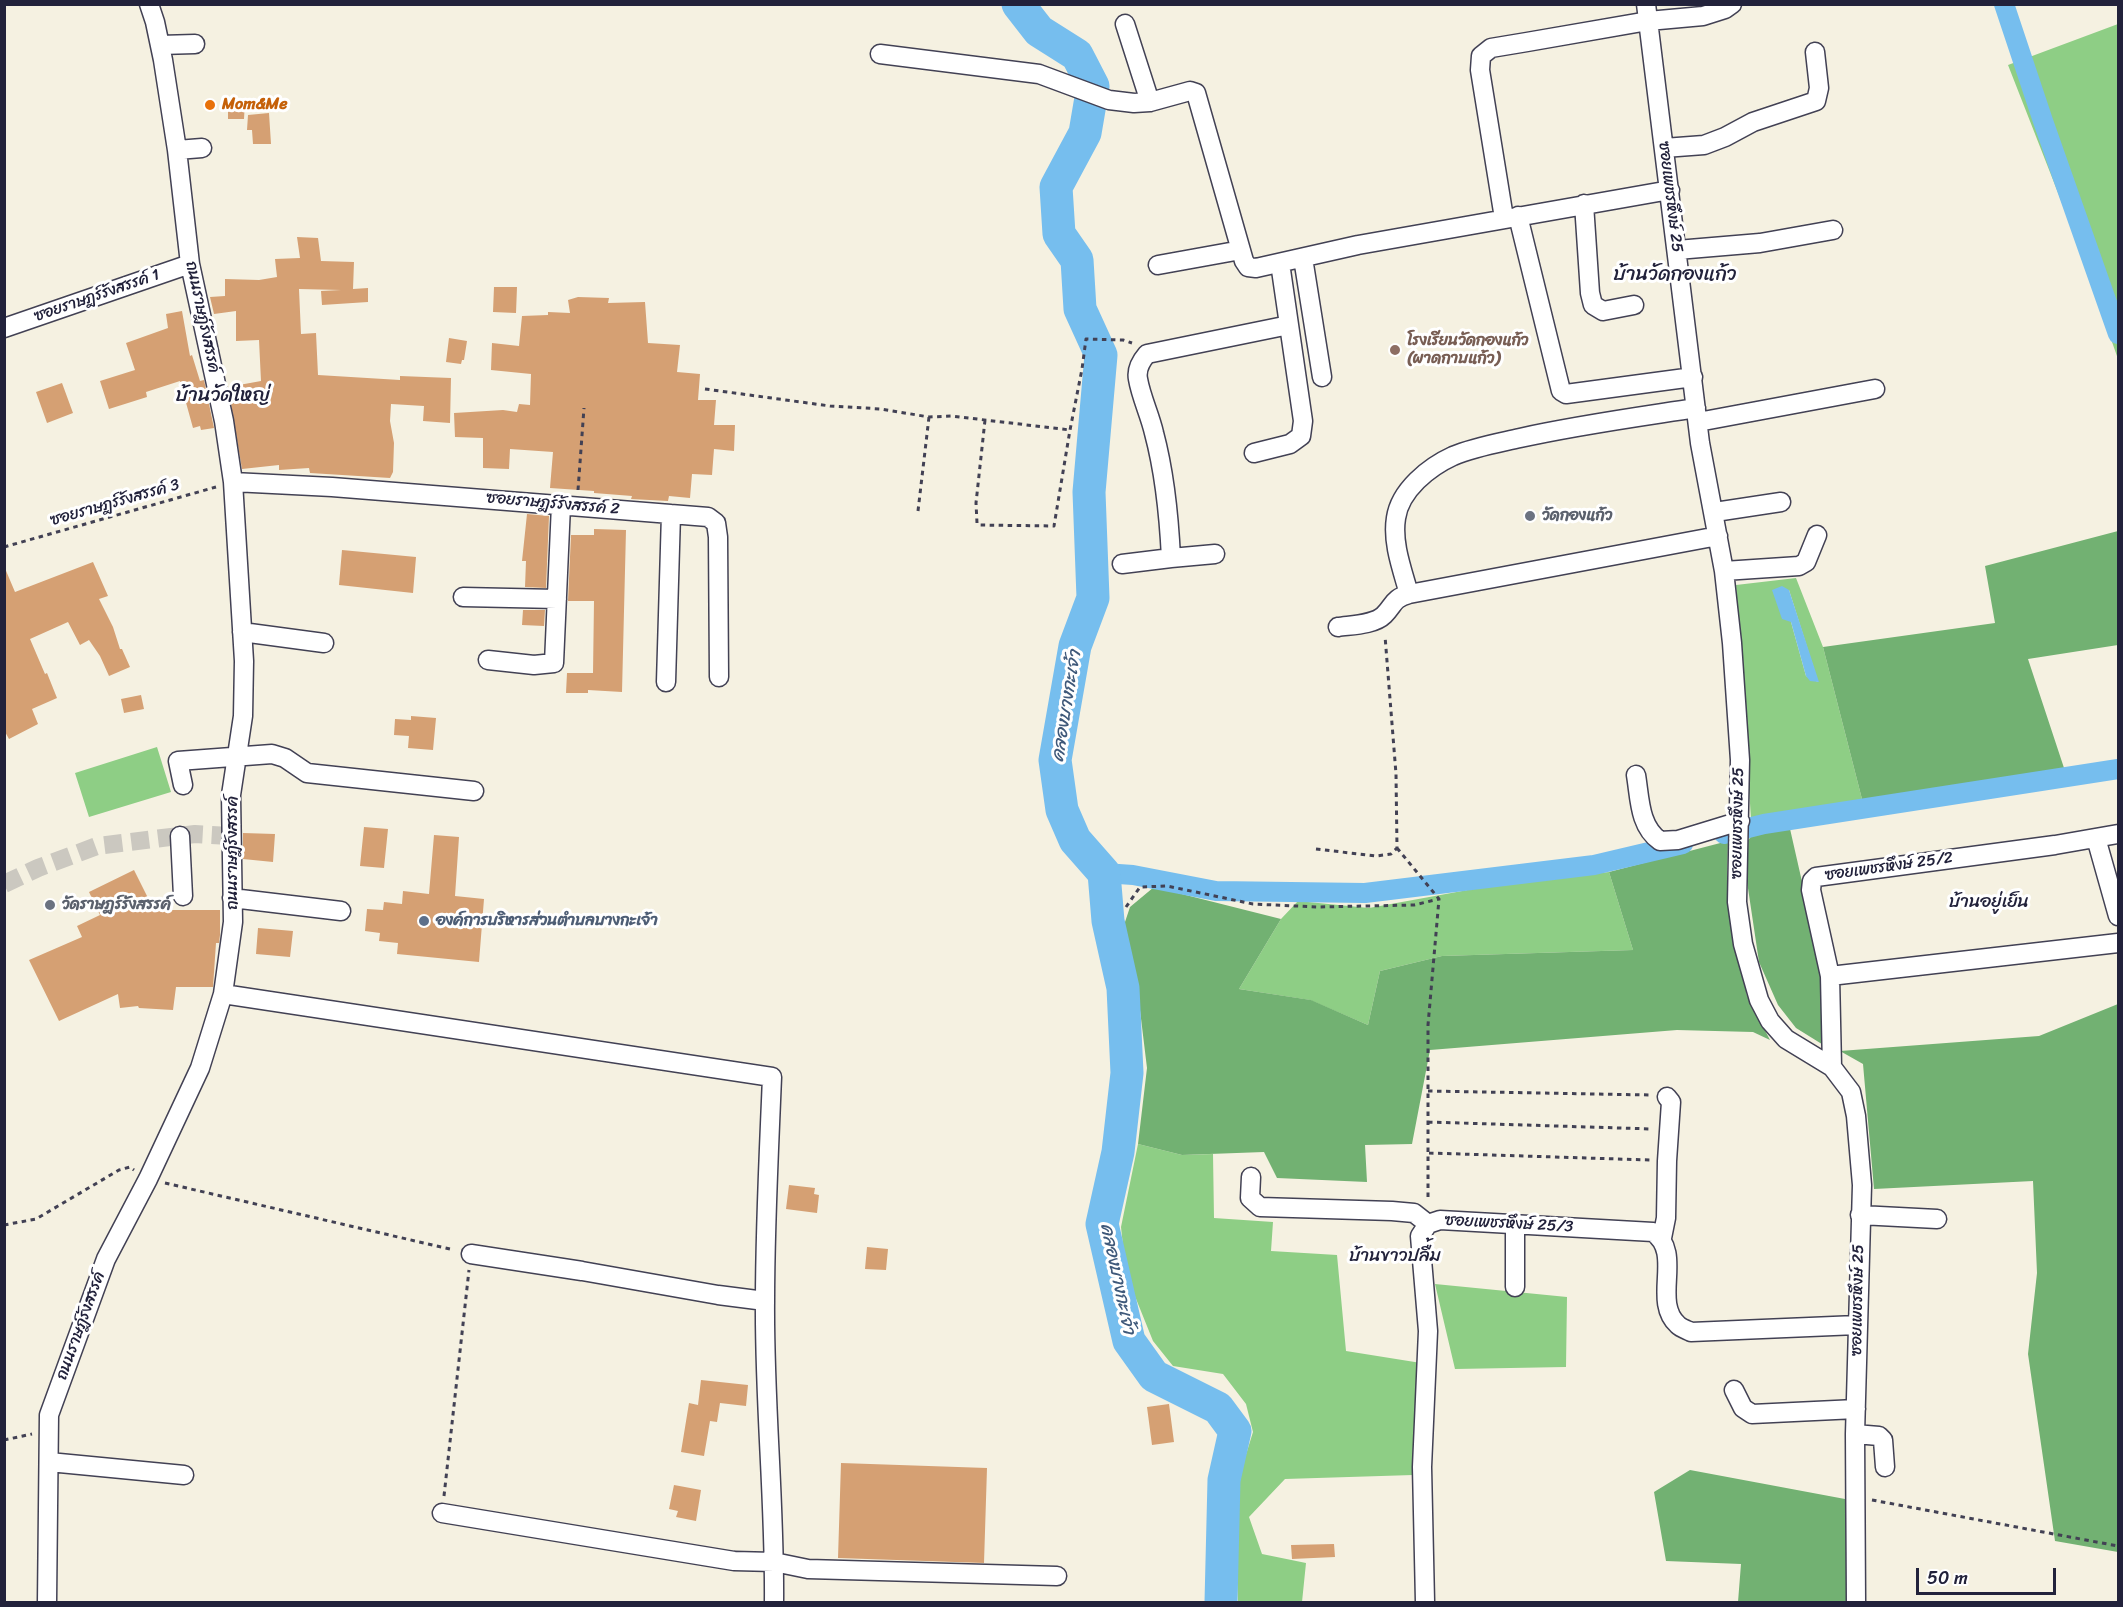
<!DOCTYPE html>
<meta charset="utf-8">
<style>
body{margin:0}
#map{position:relative;width:2123px;height:1607px;overflow:hidden;background:#f5f1e1;font-family:Sriracha,sans-serif}
canvas{display:block}
.frame{position:absolute;inset:0;border:6px solid #22223b;pointer-events:none}
.scale{position:absolute;left:1916px;top:1568px;width:140px;height:27px;box-sizing:border-box;border:3px solid #22223b;border-top:0;padding-left:8px;font-size:18px;line-height:21px;white-space:nowrap;color:#22223b;-webkit-text-stroke:4px #fff;paint-order:stroke}
</style>
<div id="map">
<canvas width="2123" height="1607"></canvas>
<div class="frame"></div>
<div class="scale">50 m</div>
</div>
<script>
const ctx = document.querySelector('canvas').getContext('2d');
ctx.lineJoin = 'round';
function paint(path, color) { ctx.fillStyle = color; ctx.fill(path, 'evenodd'); }
function stroke(path, color, width, dash) { ctx.strokeStyle = color; ctx.lineWidth = width; ctx.lineCap = dash ? 'butt' : 'round'; ctx.setLineDash(dash || []); ctx.stroke(path); }
function label(font, color, halo, rows, align = 'center') {
  ctx.font = font + ' Sriracha,"Playpen Sans Thai",sans-serif'; ctx.lineWidth = 6; ctx.setLineDash([]); ctx.textBaseline = 'middle'; ctx.strokeStyle = halo; ctx.fillStyle = color; for (const [text, x, y, turn = 0] of rows) {
    ctx.save(); ctx.translate(x, y); ctx.rotate((+turn || 0) * Math.PI / 180); ctx.textAlign = isNaN(turn) ? turn : align; if (halo) ctx.strokeText(text, 0, 0); ctx.fillText(text, 0, 0); ctx.restore();
  }
}
paint(new Path2D(`
 M 2118,24 L 2118,359 L 2073,231 L 2008,65 Z
 M 1796,578 L 1823,647 L 1863,803 L 1751,819 L 1736,585 ZM 1789,590 L 1818,682 L 1806,676 L 1791,622 Z
 M 157,747 L 171,792 L 89,817 L 75,773 Z
 M 1609,872 L 1633,950 L 1442,956 L 1380,971 L 1368,1025 L 1310,1000 L 1239,989 L 1281,919 L 1298,901 L 1369,908 L 1495,885 Z
 M 1138,1144 L 1182,1155 L 1213,1154 L 1214,1218 L 1273,1222 L 1271,1251 L 1337,1255 L 1346,1351 L 1421,1363 L 1413,1475 L 1285,1479 L 1249,1517 L 1262,1554 L 1306,1563 L 1302,1602 L 1238,1602 L 1235,1528 L 1239,1477 L 1253,1432 L 1246,1404 L 1223,1374 L 1173,1366 L 1153,1341 L 1126,1274 L 1121,1227 Z
 M 1435,1284 L 1567,1297 L 1566,1367 L 1455,1369 Z`), '#8ece85');
paint(new Path2D(`
 M 2118,531 L 2118,645 L 2028,659 L 2066,774 L 1863,803 L 1823,647 L 1995,623 L 1985,566 Z
 M 1788,820 L 1820,961 L 1825,1046 L 1796,1028 L 1778,1005 L 1759,962 L 1742,848 L 1753,834 Z
 M 1728,841 L 1727,882 L 1747,996 L 1770,1040 L 1753,1032 L 1677,1030 L 1430,1050 L 1412,1144 L 1365,1145 L 1367,1182 L 1277,1178 L 1264,1152 L 1182,1155 L 1138,1144 L 1147,1068 L 1139,1002 L 1123,928 L 1130,907 L 1154,887 L 1281,919 L 1239,989 L 1311,1000 L 1368,1025 L 1380,971 L 1442,956 L 1633,950 L 1609,872 Z
 M 2118,1004 L 2118,1552 L 2055,1541 L 2028,1354 L 2037,1273 L 2033,1181 L 1874,1189 L 1863,1064 L 1840,1051 L 2039,1036 Z
 M 1690,1470 L 1845,1499 L 1847,1526 L 1847,1602 L 1738,1602 L 1741,1564 L 1666,1561 L 1654,1492 Z`), '#72b172');
paint(new Path2D(`
 M 1782,586 L 1789,590 L 1819,682 L 1810,681 L 1806,676 L 1791,622 L 1782,619 L 1772,590 Z`), '#76beee');
stroke(new Path2D(`
 M 2004,4 L 2043,121 L 2118,334
 M 1724,834 L 1764,824 L 2118,769
 M 1104,873 L 1133,875 L 1216,891 L 1365,893 L 1594,865 L 1683,844`), '#76beee', 20);
stroke(new Path2D(`
 M 1018,4 L 1039,31 L 1077,55 L 1093,86 L 1085,133 L 1056,187 L 1059,234 L 1077,260 L 1080,309 L 1101,355 L 1089,492 L 1093,598 L 1075,646 L 1055,760 L 1062,810 L 1075,840 L 1104,873 L 1108,921 L 1123,988 L 1127,1073 L 1118,1152 L 1102,1224 L 1129,1341 L 1154,1376 L 1218,1408 L 1235,1431 L 1224,1480 L 1221,1602`), '#76beee', 33);
paint(new Path2D(`
 M 228,100 L 245,100 L 244,119 L 228,119 Z
 M 269,113 L 271,144 L 253,144 L 252,130 L 247,130 L 248,115 Z
 M 297,237 L 318,238 L 321,261 L 354,262 L 353,289 L 368,288 L 368,302 L 322,305 L 321,291 L 341,290 L 299,289 L 301,334 L 316,333 L 318,375 L 400,380 L 400,376 L 451,378 L 450,423 L 423,421 L 424,406 L 391,404 L 390,421 L 394,443 L 393,472 L 390,478 L 310,473 L 309,468 L 279,470 L 279,465 L 242,469 L 228,387 L 261,381 L 259,340 L 236,341 L 236,311 L 214,314 L 210,297 L 225,296 L 225,279 L 259,280 L 277,277 L 275,259 L 300,258 Z
 M 494,287 L 517,287 L 516,313 L 493,312 Z
 M 578,297 L 609,298 L 608,303 L 645,302 L 648,343 L 680,345 L 677,372 L 700,374 L 698,400 L 716,400 L 714,425 L 735,425 L 734,451 L 714,449 L 712,475 L 692,474 L 690,498 L 669,496 L 668,501 L 631,499 L 632,496 L 594,493 L 594,491 L 550,488 L 553,452 L 510,449 L 509,469 L 483,468 L 483,438 L 455,437 L 454,413 L 503,410 L 517,412 L 519,404 L 530,405 L 531,374 L 491,370 L 492,343 L 519,346 L 522,316 L 548,315 L 548,312 L 570,313 L 568,300 Z
 M 182,311 L 190,356 L 192,355 L 200,381 L 204,380 L 214,428 L 201,430 L 200,426 L 193,428 L 180,381 L 146,392 L 147,397 L 109,409 L 100,381 L 135,370 L 126,343 L 168,328 L 166,314 Z
 M 449,338 L 467,341 L 464,360 L 462,360 L 461,364 L 446,362 Z
 M 62,383 L 73,413 L 47,423 L 36,392 Z
 M 527,514 L 549,516 L 546,588 L 525,587 L 526,561 L 522,561 Z
 M 594,529 L 626,530 L 622,692 L 588,690 L 588,693 L 566,693 L 567,673 L 593,673 L 594,601 L 568,601 L 571,535 L 594,535 Z
 M 342,550 L 416,557 L 413,593 L 339,585 Z
 M 93,562 L 108,596 L 99,599 L 113,627 L 120,649 L 122,649 L 130,667 L 109,676 L 100,656 L 89,640 L 80,645 L 68,622 L 30,639 L 45,674 L 47,673 L 57,698 L 32,709 L 38,724 L 9,739 L 4,730 L 4,566 L 15,592 Z
 M 523,610 L 545,610 L 544,626 L 522,625 Z
 M 141,695 L 144,709 L 124,713 L 121,699 Z
 M 411,716 L 436,718 L 433,750 L 408,748 L 409,736 L 394,735 L 395,719 L 411,720 Z
 M 364,827 L 388,829 L 384,868 L 360,866 Z
 M 243,833 L 275,834 L 273,862 L 243,859 Z
 M 434,835 L 459,837 L 455,896 L 484,899 L 479,962 L 397,954 L 398,943 L 379,941 L 380,933 L 365,931 L 367,909 L 383,910 L 384,902 L 402,904 L 403,891 L 429,894 Z
 M 134,870 L 154,910 L 220,910 L 220,935 L 219,943 L 216,943 L 213,987 L 176,987 L 173,1010 L 139,1008 L 138,1006 L 120,1008 L 118,994 L 59,1021 L 29,960 L 82,937 L 77,926 L 100,915 L 89,892 Z
 M 258,928 L 293,931 L 290,957 L 256,954 Z
 M 789,1185 L 815,1188 L 814,1194 L 819,1195 L 817,1213 L 786,1209 Z
 M 867,1247 L 888,1249 L 886,1270 L 865,1269 Z
 M 701,1380 L 748,1385 L 746,1406 L 720,1403 L 717,1422 L 710,1421 L 704,1456 L 681,1452 L 689,1403 L 698,1405 Z
 M 1169,1404 L 1174,1442 L 1152,1445 L 1147,1407 Z
 M 841,1463 L 987,1468 L 984,1563 L 838,1558 Z
 M 674,1485 L 701,1490 L 696,1521 L 676,1517 L 678,1511 L 669,1509 Z
 M 1334,1544 L 1335,1557 L 1292,1559 L 1291,1545 Z`), '#d5a073');
stroke(new Path2D(`
 M 4,884 L 38,868 L 97,846 L 195,834 L 230,836`), '#cbc8c0', 18, [18, 9]);
const minor = new Path2D(`
 M 1646,4 L 1700,443 L 1724,571 L 1732,643 L 1740,760 L 1737,902 L 1743,944 L 1759,1000 L 1770,1021 L 1786,1039 L 1832,1067 L 1851,1092 L 1856,1116 L 1862,1185 L 1855,1434 L 1856,1602
 M 1125,24 L 1150,102
 M 160,45 L 195,44
 M 880,54 L 1039,74 L 1109,100 L 1134,103 L 1150,102 L 1190,91 L 1196,93 L 1244,261 L 1248,267 L 1256,268 L 1358,245 L 1670,190
 M 1664,148 L 1704,145 L 1725,137 L 1753,122 L 1816,101 L 1819,88 L 1815,52
 M 177,150 L 202,148
 M 1584,204 L 1590,293 L 1593,305 L 1603,311 L 1634,305
 M 1518,216 L 1561,391 L 1566,394 L 1693,377
 M 1504,218 L 1480,70 L 1481,56 L 1491,48 L 1527,42 L 1648,21 L 1703,16 L 1725,9 L 1732,4
 M 1677,250 L 1760,243 L 1833,230
 M 1303,258 L 1322,377
 M 1158,265 L 1241,250
 M 4,328 L 190,264
 M 1698,422 L 1875,389
 M 1254,453 L 1290,444 L 1301,436 L 1303,421 L 1280,263
 M 233,482 L 332,487 L 708,517 L 716,523 L 718,537 L 719,677
 M 1715,512 L 1781,502
 M 1171,558 L 1215,554
 M 1122,564 L 1171,558 C 1169,516 1165,474 1154,433 C 1150,415 1141,397 1138,379 C 1136,369 1141,361 1147,354 L 1289,325
 M 1724,571 L 1799,566 L 1806,562 L 1817,535
 M 1409,594 C 1402,569 1392,543 1396,518 C 1400,490 1429,467 1453,456 C 1474,447 1498,443 1520,438 C 1578,425 1638,417 1696,408
 M 463,597 L 557,599
 M 1338,627 C 1351,625 1374,625 1384,615 C 1395,604 1392,599 1409,594 L 1718,536
 M 242,632 L 324,643
 M 488,660 L 534,665 L 554,663 L 561,505
 M 666,682 L 671,514
 M 1636,775 C 1640,799 1639,826 1660,841 L 1678,840 L 1740,821
 M 183,785 L 178,761 L 272,754 L 285,758 L 307,773 L 474,791
 M 180,836 L 183,896
 M 2096,838 L 2118,916
 M 232,898 L 341,911
 M 1830,976 L 2118,943
 M 223,994 L 772,1077 C 769,1151 765,1226 765,1301 C 764,1401 775,1502 774,1602
 M 1832,1067 L 1830,976 L 1811,890 L 1812,881 L 1816,877 L 2055,845 L 2118,834
 M 1251,1177 L 1250,1198 L 1260,1207 L 1392,1211 L 1414,1213 L 1428,1224
 M 1860,1215 L 1937,1219
 M 1515,1224 L 1515,1287
 M 1662,1238 L 1666,1218 L 1667,1161 L 1671,1102 L 1667,1097
 M 471,1254 L 582,1271 L 718,1295 L 765,1301
 M 1734,1390 L 1743,1408 L 1752,1414 L 1856,1409
 M 1855,1434 L 1879,1436 L 1883,1440 L 1885,1467
 M 49,1462 L 184,1475
 M 442,1513 L 734,1561 L 774,1562 L 808,1569 L 1057,1576
 M 47,1602 L 49,1415 L 106,1259 L 148,1179 L 200,1068 L 223,994 L 233,922 L 231,795 L 243,716 L 244,661 L 233,482 L 224,421 L 190,264 L 177,150 L 163,60 L 155,22 L 149,4
 M 1425,1602 L 1422,1467 L 1428,1331 L 1420,1236 L 1428,1224 L 1440,1220 L 1653,1232 C 1684,1253 1651,1301 1678,1325 C 1681,1328 1687,1330 1691,1332 L 1857,1325`);
stroke(minor, '#424154', 21);
stroke(new Path2D(`
 M 705,389 L 830,406 L 881,409 L 929,417 L 951,416 L 1070,430
 M 985,420 L 976,503 L 977,523 L 979,525 L 1054,526 L 1070,430 L 1082,369 L 1086,339 L 1123,340 L 1132,343
 M 578,490 L 584,408
 M 918,511 L 929,417
 M 4,547 L 216,487
 M 1397,848 L 1439,899 L 1428,1025 L 1428,1201
 M 1316,849 L 1376,856 L 1391,854 L 1397,848 L 1396,774 L 1385,636
 M 1126,907 L 1140,887 L 1167,886 L 1253,904 L 1317,907 L 1414,905 L 1439,899
 M 1428,1091 L 1651,1095
 M 1428,1122 L 1652,1129
 M 1429,1153 L 1650,1160
 M 165,1183 L 454,1250
 M 4,1225 L 36,1219 L 119,1170 L 130,1167 L 134,1170
 M 4,1440 L 32,1434
 M 444,1496 L 469,1270
 M 1872,1500 L 2118,1546`), '#424154', 3, [4.5, 4.5]);
stroke(minor, '#fff', 18);
for (const [x, y, r, color] of [
 [210,105,6,"#e8710a"],
 [1395,350,6,"#8d6e63"],
 [1530,516,6,"#6b7280"],
 [50,905,6,"#6b7280"],
 [424,921,6,"#5c6f8a"]
]) { const dot = new Path2D(); dot.arc(x, y, r, 0, 2 * Math.PI); ctx.fillStyle = color; ctx.fill(dot); stroke(dot, '#fff', 2); }
label('bold 16px', '#c56008', '#fff', [
 ["Mom&Me",222,105]
], 'left');
label('16px', '#22223b', '#fff', [
 ["ซอยเพชรหึงษ์ 25",1670,197,83],
 ["ซอยราษฎร์รังสรรค์ 1",97,296,-19],
 ["ถนนราษฎ์รังสรรค์",202,317,78],
 ["ซอยราษฎร์รังสรรค์ 3",115,503,-16],
 ["ซอยราษฎร์รังสรรค์ 2",553,504,5],
 ["ซอยเพชรหึงษ์ 25",1738,823,-89],
 ["ถนนราษฎ์รังสรรค์",233,853,-90],
 ["ซอยเพชรหึงษ์ 25/2",1889,867,-8],
 ["ซอยเพชรหึงษ์ 25/3",1509,1224,3],
 ["ซอยเพชรหึงษ์ 25",1858,1300,-89],
 ["ถนนราษฎ์รังสรรค์",81,1326,-70]
]);
label('bold 16px', '#785e54', '#fff', [
 ["โรงเรียนวัดกองแก้ว",1407,341],
 ["(ผาดกาบแก้ว)",1407,359]
], 'left');
label('bold 16px', '#5b616d', '#fff', [
 ["วัดกองแก้ว",1542,516],
 ["วัดราษฎร์รังสรรค์",62,905]
], 'left');
label('bold 16px', '#4e5e75', '#fff', [
 ["องค์การบริหารส่วนตำบลบางกะเจ้า",436,921]
], 'left');
label('italic 18px', '#3f597a', '#fff', [
 ["คลองบางกะเจ้า",1067,706,-81],
 ["คลองบางกะเจ้า",1117,1279,78]
]);
label('18px', '#22223b', '#fff', [
 ["บ้านอยู่เย็น",1989,902],
 ["บ้านขาวปลื้ม",1395,1256]
]);
label('20px', '#22223b', '#fff', [
 ["บ้านวัดกองแก้ว",1675,275],
 ["บ้านวัดใหญ่",223,396]
]);
</script>
